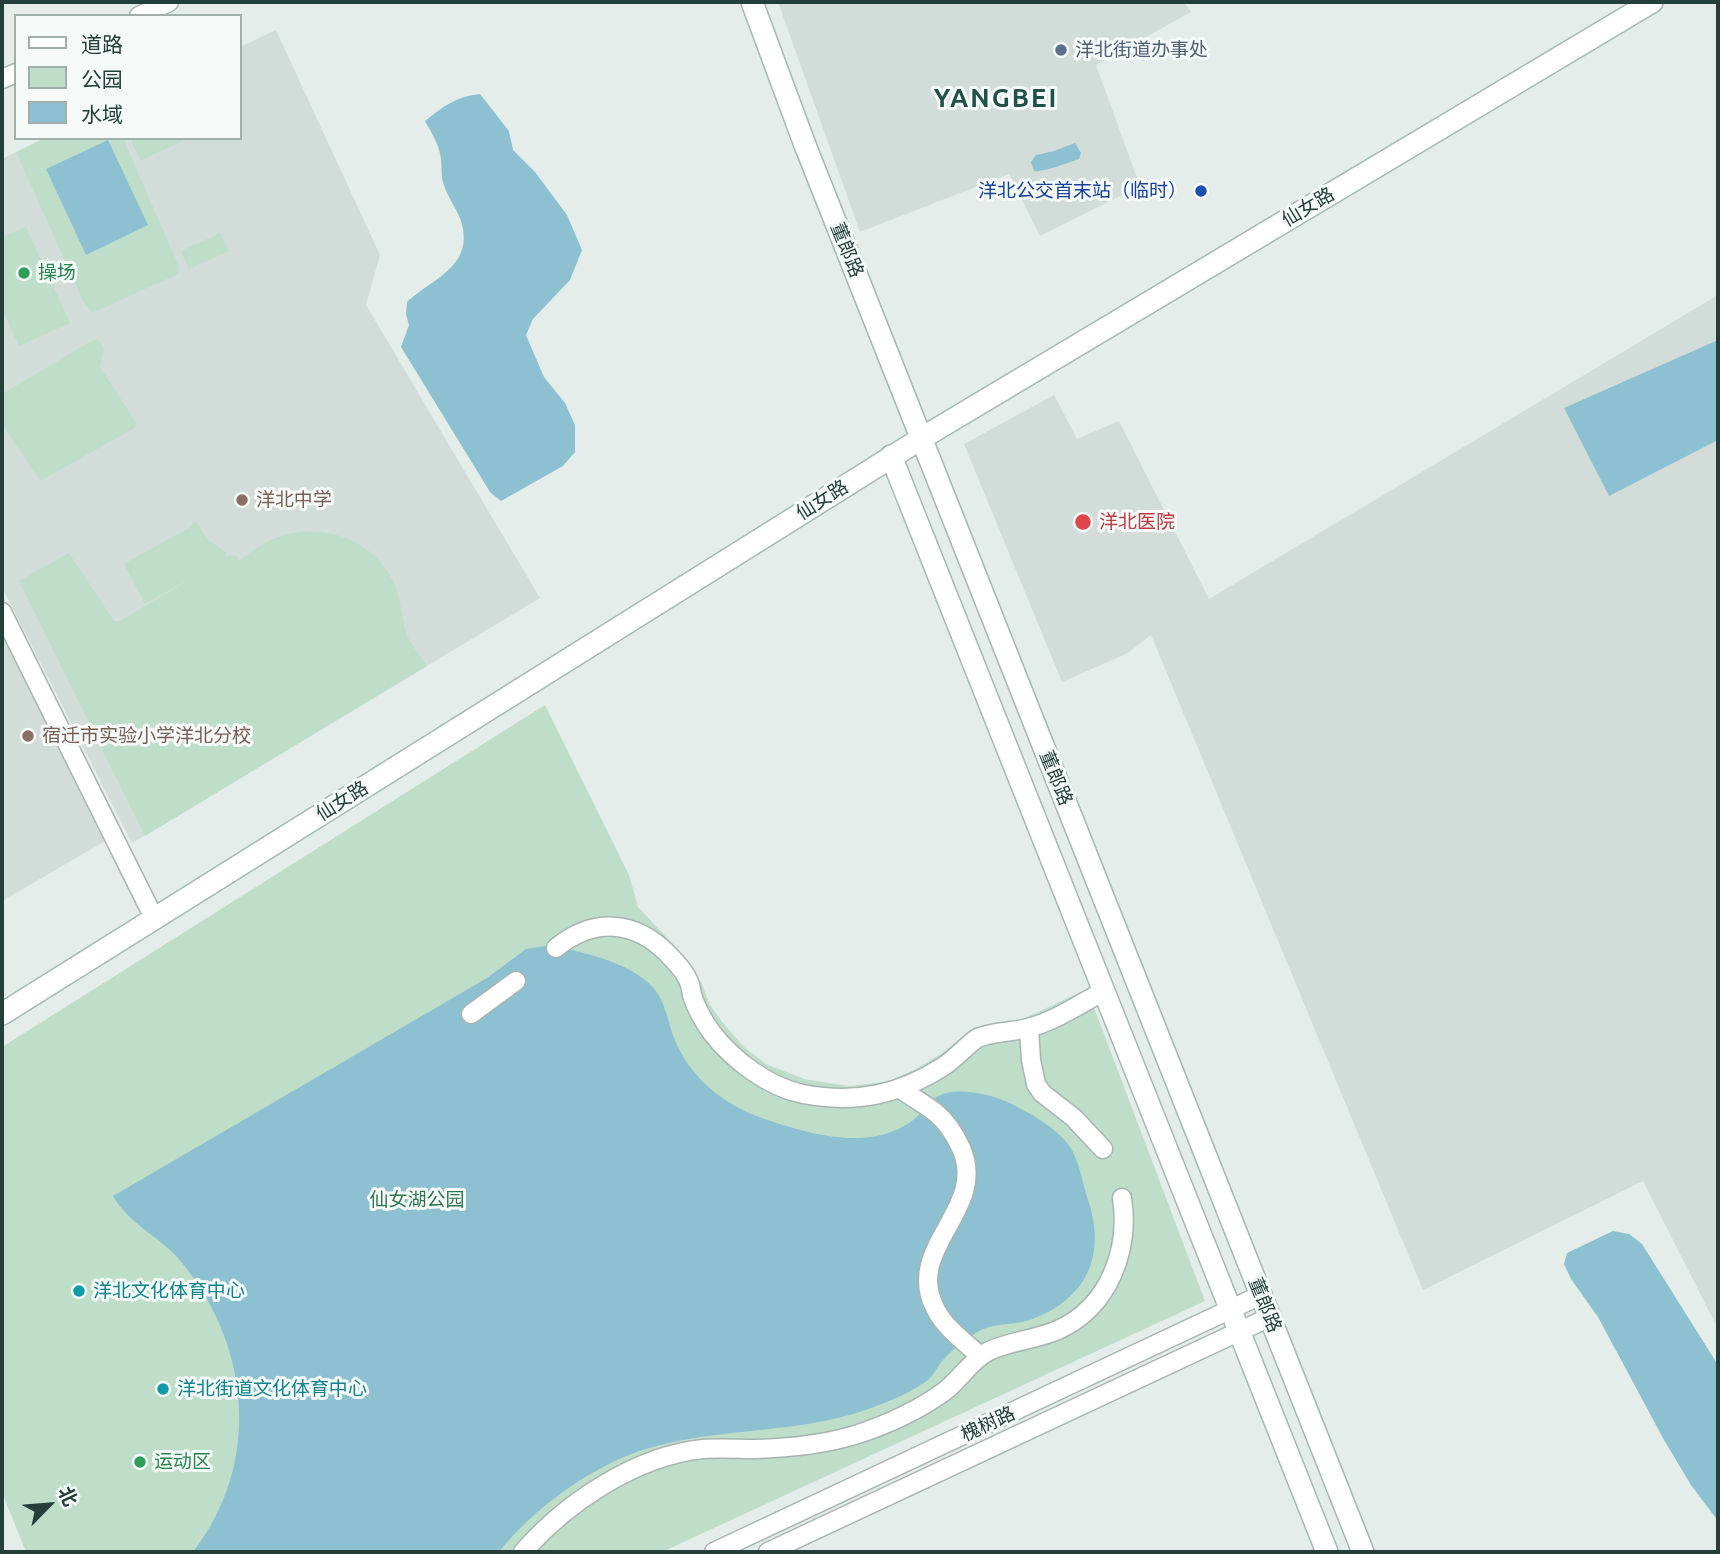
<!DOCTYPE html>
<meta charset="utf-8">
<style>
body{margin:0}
#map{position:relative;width:1720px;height:1554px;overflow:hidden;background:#e4edea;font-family:Ubuntu,"Noto Sans SC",sans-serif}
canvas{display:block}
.frame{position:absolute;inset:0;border:4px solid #243f3a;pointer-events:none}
.legend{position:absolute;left:14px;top:14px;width:228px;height:126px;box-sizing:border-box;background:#f5faf8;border:2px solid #a1afac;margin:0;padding:9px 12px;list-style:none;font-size:21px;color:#243f3a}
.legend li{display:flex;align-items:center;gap:14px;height:35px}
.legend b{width:35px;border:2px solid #a1afac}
.north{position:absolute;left:14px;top:1470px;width:70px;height:70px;-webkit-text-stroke:5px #f5faf8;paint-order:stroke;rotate:65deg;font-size:19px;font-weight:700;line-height:28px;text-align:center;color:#243f3a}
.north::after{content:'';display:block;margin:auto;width:24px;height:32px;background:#243f3a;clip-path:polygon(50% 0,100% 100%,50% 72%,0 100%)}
</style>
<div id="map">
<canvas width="1720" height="1554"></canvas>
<div class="frame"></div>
<ul class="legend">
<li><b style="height:9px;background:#fff"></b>道路</li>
<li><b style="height:19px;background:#bedec9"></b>公园</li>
<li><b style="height:19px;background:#8dc1d1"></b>水域</li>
</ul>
<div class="north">北</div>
</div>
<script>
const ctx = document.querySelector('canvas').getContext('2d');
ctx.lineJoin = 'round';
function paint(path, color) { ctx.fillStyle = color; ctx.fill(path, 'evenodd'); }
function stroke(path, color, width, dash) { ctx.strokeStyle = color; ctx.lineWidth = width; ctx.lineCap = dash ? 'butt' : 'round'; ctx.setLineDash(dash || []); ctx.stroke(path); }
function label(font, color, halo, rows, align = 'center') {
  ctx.font = font + ' Ubuntu,"Noto Sans SC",sans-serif'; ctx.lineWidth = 6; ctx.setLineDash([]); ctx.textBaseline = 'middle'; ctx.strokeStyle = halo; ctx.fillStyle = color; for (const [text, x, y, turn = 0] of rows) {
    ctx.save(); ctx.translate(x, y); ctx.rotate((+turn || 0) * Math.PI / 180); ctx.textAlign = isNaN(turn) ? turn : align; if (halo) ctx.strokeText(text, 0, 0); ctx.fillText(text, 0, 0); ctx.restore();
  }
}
paint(new Path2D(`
 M 778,2 L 1184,2 L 1191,12 L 1096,65 L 1140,186 L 1040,236 L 1009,174 L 860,232 Z
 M 276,30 L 380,255 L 366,305 L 540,598 L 132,843 L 2,587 L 2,159 L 45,138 L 240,138 L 240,47 Z
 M 1718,295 L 1718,1329 L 1643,1181 L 1423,1290 L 1151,635 L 1128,653 L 1062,682 L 964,444 L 1054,395 L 1077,439 L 1119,421 L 1209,599 Z
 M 2,633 L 107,840 L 2,901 Z`), '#d2ddd9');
paint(new Path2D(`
 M 45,138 L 123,138 L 179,267 L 178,274 L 97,311 L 91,312 L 83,301 L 16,152 Z
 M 130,138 L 189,138 L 140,161 Z
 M 26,227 L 70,323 L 19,346 L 2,309 L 2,237 Z
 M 220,233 L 229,251 L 189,269 L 181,251 Z
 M 95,339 L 99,340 L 104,349 L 100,367 L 137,424 L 133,429 L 40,481 L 2,424 L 2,394 Z
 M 196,521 L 208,540 L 226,552 L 225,558 L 230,555 L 237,556 L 239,560 C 249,554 260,545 271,540 C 316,520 372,536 394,583 C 401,599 401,613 405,629 C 408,642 420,655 427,666 L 145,836 L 19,581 L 69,553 L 114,621 L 120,621 L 202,572 L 145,604 L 124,564 L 190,527 Z
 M 545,705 L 629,875 L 638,907 L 682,954 L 701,982 L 710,1005 L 723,1023 L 744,1047 L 766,1064 L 804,1079 L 849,1086 L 887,1082 L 914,1070 L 941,1054 L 974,1027 L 1019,1021 L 1087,989 L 1205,1301 L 662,1552 L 26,1552 L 2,1492 L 2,1047 Z`), '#bedec9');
paint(new Path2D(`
 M 480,94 L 509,131 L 513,150 L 535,172 L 567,215 L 582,250 L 570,280 L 533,319 L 526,335 L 544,377 L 565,403 L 575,425 L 575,452 L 563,466 L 501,501 L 490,492 L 401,347 L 409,325 L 406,314 L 407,302 C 433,278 475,266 461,221 C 456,207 446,195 443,182 C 441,175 442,167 441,160 C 440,146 432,134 425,121 C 442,107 457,96 480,94 Z
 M 108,140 L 148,225 L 86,255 L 46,169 Z
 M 1075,143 L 1081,153 L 1079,159 C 1071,162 1040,173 1034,171 L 1031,162 L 1036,155 L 1054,151 Z
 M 1718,340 L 1718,440 L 1609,496 L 1564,408 Z
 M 552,945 C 586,954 633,962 656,991 C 665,1003 669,1024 674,1038 C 689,1077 724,1105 762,1118 C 802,1132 855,1148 896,1130 C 904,1127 914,1120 920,1114 C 925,1109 929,1102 935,1098 C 953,1086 986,1093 1005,1101 C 1026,1110 1062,1130 1073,1152 C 1080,1167 1083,1184 1088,1200 C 1107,1256 1086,1300 1030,1320 C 1014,1325 996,1323 981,1330 C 967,1337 952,1350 942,1361 C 937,1367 934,1374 929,1379 C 913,1392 890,1401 871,1408 C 791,1438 703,1424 624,1457 C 576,1478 531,1512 499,1552 L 193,1552 C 263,1462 250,1342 178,1258 C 157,1235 128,1223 113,1196 L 487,978 L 526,949 Z
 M 1613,1231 L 1629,1234 L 1642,1244 L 1718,1365 L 1718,1521 L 1691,1485 L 1664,1440 L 1598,1317 L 1571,1279 L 1564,1264 L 1567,1253 Z`), '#8dc1d1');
const street = new Path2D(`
 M 139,16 L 169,2
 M 2,79 L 16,73
 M 2,612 L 154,918
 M 556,948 C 594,917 635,920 669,955 C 676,963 684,970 688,980 C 691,985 691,990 692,995 C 696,1008 704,1022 712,1033 C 733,1060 768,1087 803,1094 C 855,1104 899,1095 944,1066 C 956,1058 965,1047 976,1039 C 988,1032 1014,1032 1028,1028 C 1055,1021 1080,1004 1104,991
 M 471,1014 L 516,981
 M 1029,1028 L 1031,1060 L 1036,1084 L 1042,1093 L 1074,1118 L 1103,1149
 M 900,1089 C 912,1097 925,1104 936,1113 C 947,1122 955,1135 961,1148 C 989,1210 902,1248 936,1310 C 946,1329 965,1342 980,1356
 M 523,1552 C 566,1503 635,1456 703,1449 C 720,1448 738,1449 756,1449 C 789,1448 822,1445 855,1435 C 886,1425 919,1410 945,1391 C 960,1379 971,1361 987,1352 C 1009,1341 1035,1340 1058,1330 C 1109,1307 1130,1250 1122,1198
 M 714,1552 L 1261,1295
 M 768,1552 L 1270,1317`);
const secondary = new Path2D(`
 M 752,2 L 805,145 L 1363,1552
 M 891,456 L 1327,1552
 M 2,1014 L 922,438 L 1652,2`);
stroke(street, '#a7b5b2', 21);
stroke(secondary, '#a3b9b3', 24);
stroke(street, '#fff', 18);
stroke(secondary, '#fff', 21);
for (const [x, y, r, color] of [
 [1061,50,7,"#5c6f8a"],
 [1201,191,7,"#1a4fb4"],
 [24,273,7,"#2e9e5b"],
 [242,500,7,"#8d6e63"],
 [1083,522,9,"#e0444e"],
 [28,736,7,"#8d6e63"],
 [79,1291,7,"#0f9aa8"],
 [163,1389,7,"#0f9aa8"],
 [140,1462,7,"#2e9e5b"]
]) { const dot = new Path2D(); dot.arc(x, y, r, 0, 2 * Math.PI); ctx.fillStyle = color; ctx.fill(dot); stroke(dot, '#f5faf8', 2.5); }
label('19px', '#4e5e75', '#f5faf8', [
 ["洋北街道办事处",1075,50]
], 'left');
label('19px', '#164399', '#f5faf8', [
 ["洋北公交首末站（临时）",1187,191]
], 'right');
label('19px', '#243f3a', '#f5faf8', [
 ["仙女路",1308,207,-31],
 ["董郎路",847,250,68],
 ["仙女路",822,500,-32],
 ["董郎路",1056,778,68],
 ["仙女路",342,801,-32],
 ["董郎路",1265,1305,68],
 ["槐树路",988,1424,-25]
]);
label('19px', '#27864d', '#f5faf8', [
 ["操场",38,273],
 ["运动区",154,1462]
], 'left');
label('19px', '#785e54', '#f5faf8', [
 ["洋北中学",256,500],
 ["宿迁市实验小学洋北分校",42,736]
], 'left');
label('19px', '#be3a42', '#f5faf8', [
 ["洋北医院",1099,522]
], 'left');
label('19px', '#2e7650', '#f5faf8', [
 ["仙女湖公园",417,1200]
]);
label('19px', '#0d838f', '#f5faf8', [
 ["洋北文化体育中心",93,1291],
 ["洋北街道文化体育中心",177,1389]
], 'left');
ctx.letterSpacing = '2px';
label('bold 26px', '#1f514a', '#f5faf8', [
 ["YANGBEI",996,98]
]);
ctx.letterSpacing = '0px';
</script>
